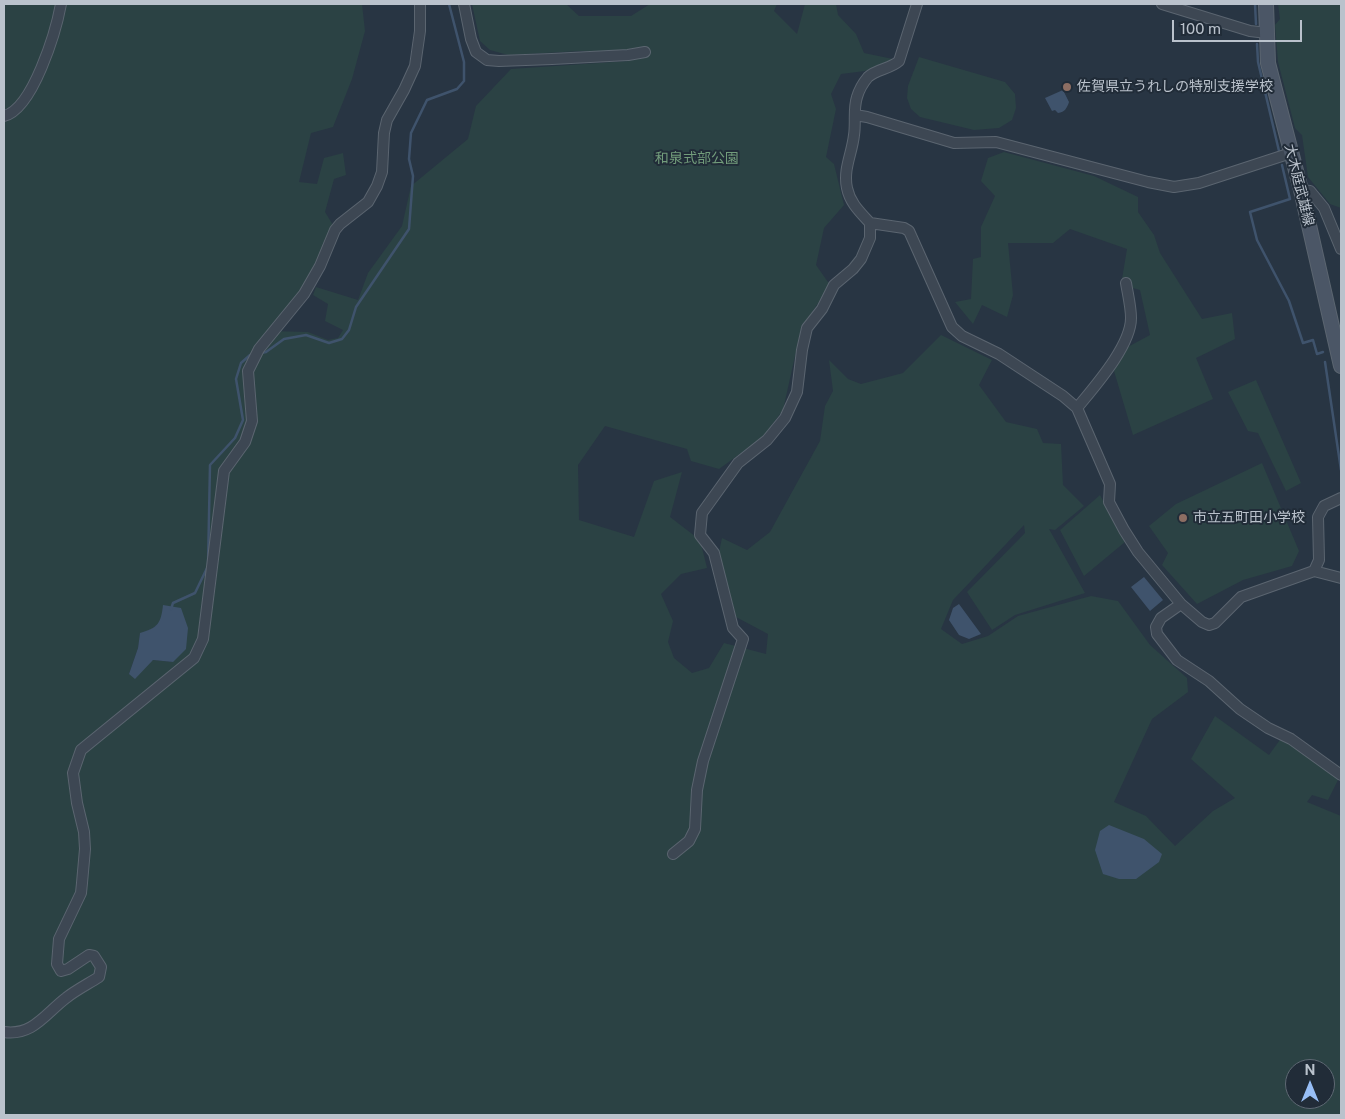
<!DOCTYPE html>
<meta charset="utf-8">
<style>
body{margin:0}
#map{position:relative;width:1345px;height:1119px;overflow:hidden;background:#283543;font-family:"Public Sans",sans-serif}
canvas{display:block}
.frame{position:absolute;inset:0;border:5px solid #bac2cc;pointer-events:none}
.north{position:absolute;left:1285px;top:1059px;width:50px;height:50px;box-sizing:border-box;background:#212c38;border:1px solid #5e6873;border-radius:50%;rotate:0deg;font-size:14px;font-weight:700;line-height:20px;text-align:center;color:#bac2cc}
.north::after{content:'';display:block;margin:auto;width:18px;height:22px;background:#97bef5;clip-path:polygon(50% 0,100% 100%,50% 72%,0 100%)}
.scale{position:absolute;left:1172px;top:20px;width:130px;height:22px;box-sizing:border-box;border:2px solid #bac2cc;border-top:0;padding-left:6px;font-size:15px;line-height:18px;white-space:nowrap;color:#bac2cc;-webkit-text-stroke:4px #212c38;paint-order:stroke}
</style>
<div id="map">
<canvas width="1345" height="1119"></canvas>
<div class="frame"></div>
<div class="north">N</div>
<div class="scale">100 m</div>
</div>
<script>
const ctx = document.querySelector('canvas').getContext('2d');
ctx.lineJoin = 'round';
function paint(path, color) { ctx.fillStyle = color; ctx.fill(path, 'evenodd'); }
function stroke(path, color, width, dash) { ctx.strokeStyle = color; ctx.lineWidth = width; ctx.lineCap = dash ? 'butt' : 'round'; ctx.setLineDash(dash || []); ctx.stroke(path); }
function label(font, color, halo, rows, align = 'center') {
  ctx.font = font + ' "Public Sans","Noto Sans JP",sans-serif'; ctx.lineWidth = 4; ctx.setLineDash([]); ctx.textBaseline = 'middle'; ctx.strokeStyle = halo; ctx.fillStyle = color; for (const [text, x, y, turn = 0] of rows) {
    ctx.save(); ctx.translate(x, y); ctx.rotate((+turn || 0) * Math.PI / 180); ctx.textAlign = isNaN(turn) ? turn : align; if (halo) ctx.strokeText(text, 0, 0); ctx.fillText(text, 0, 0); ctx.restore();
  }
}
paint(new Path2D(`
 M 4,4 L 362,4 L 365,31 L 352,79 L 333,127 L 311,133 L 299,182 L 317,184 L 324,158 L 343,153 L 346,175 L 334,179 L 325,212 L 333,225 L 322,254 L 301,290 L 269,331 L 308,332 L 328,340 L 338,338 L 343,330 L 325,321 L 328,304 L 313,295 L 316,287 L 358,300 L 368,273 L 402,226 L 411,186 L 468,139 L 476,106 L 511,69 L 628,61 L 616,54 L 581,51 L 508,55 L 490,50 L 480,41 L 472,4 L 566,4 L 579,16 L 631,16 L 650,4 L 777,4 L 774,11 L 797,34 L 805,4 L 836,4 L 838,15 L 856,34 L 864,53 L 893,59 L 865,71 L 841,74 L 831,94 L 836,109 L 826,157 L 834,164 L 844,205 L 824,228 L 816,265 L 830,285 L 801,329 L 783,410 L 762,438 L 719,469 L 691,461 L 687,449 L 605,426 L 578,465 L 579,520 L 634,537 L 654,481 L 682,472 L 670,517 L 700,540 L 707,568 L 681,574 L 661,594 L 673,621 L 668,642 L 674,658 L 692,673 L 709,668 L 724,643 L 766,654 L 768,634 L 736,617 L 719,552 L 722,538 L 747,550 L 770,532 L 820,441 L 825,406 L 833,391 L 829,360 L 848,379 L 861,384 L 903,373 L 941,335 L 992,360 L 979,385 L 1006,422 L 1037,429 L 1043,443 L 1061,444 L 1063,485 L 1084,506 L 1055,530 L 1049,529 L 1085,593 L 1015,615 L 992,630 L 967,592 L 1025,533 L 1024,525 L 953,600 L 941,629 L 962,644 L 988,636 L 1018,616 L 1091,596 L 1118,601 L 1150,645 L 1187,678 L 1188,692 L 1152,719 L 1114,802 L 1146,816 L 1175,846 L 1213,811 L 1235,798 L 1191,759 L 1215,716 L 1269,755 L 1282,737 L 1339,778 L 1328,800 L 1312,795 L 1307,802 L 1341,816 L 1341,1115 L 4,1115 ZM 162,619 L 173,662 L 153,660 L 129,674 L 138,648 L 140,634 L 153,629 ZM 1295,1069 L 1325,1069 L 1325,1099 L 1295,1099 Z
 M 1278,4 L 1341,4 L 1341,208 L 1330,204 L 1308,177 L 1302,135 L 1295,128 L 1278,62 L 1275,25 L 1280,19 Z
 M 919,57 L 1005,82 L 1015,94 L 1016,108 L 1012,120 L 999,128 L 974,130 L 920,117 L 911,109 L 907,98 L 908,86 Z
 M 1004,152 L 1094,176 L 1138,197 L 1138,212 L 1154,235 L 1160,253 L 1202,319 L 1232,313 L 1235,339 L 1196,358 L 1213,399 L 1133,435 L 1114,371 L 1124,349 L 1150,335 L 1140,290 L 1121,285 L 1127,249 L 1070,229 L 1053,243 L 1008,243 L 1013,295 L 1007,317 L 982,305 L 973,324 L 955,302 L 971,299 L 973,259 L 981,257 L 981,227 L 995,196 L 981,181 L 988,158 Z
 M 1256,380 L 1301,483 L 1286,491 L 1258,433 L 1248,431 L 1228,392 Z
 M 1262,463 L 1299,551 L 1292,566 L 1243,580 L 1197,604 L 1162,565 L 1168,553 L 1149,526 L 1176,504 Z
 M 1100,495 L 1125,542 L 1084,576 L 1060,530 Z`), '#2b4244');
paint(new Path2D(`
 M 1063,90 L 1069,102 C 1067,108 1065,112 1058,113 L 1055,110 L 1052,111 L 1045,98 Z
 M 1144,577 L 1163,600 L 1150,611 L 1131,587 Z
 M 959,604 L 981,634 L 969,639 L 959,635 L 949,620 L 953,608 Z
 M 163,605 L 181,608 L 188,628 L 186,649 L 173,662 L 153,660 L 135,679 L 129,674 L 138,648 L 140,633 C 158,628 161,623 163,605 Z
 M 1109,825 L 1144,839 L 1162,854 L 1159,862 L 1136,879 L 1119,879 L 1103,874 L 1095,850 L 1100,831 Z`), '#3f536c');
stroke(new Path2D(`
 M 1255,4 L 1256,24
 M 1257,44 L 1258,62 L 1279,151
 M 1282,165 L 1290,199 L 1250,212 L 1257,240 L 1289,301 L 1303,343 L 1313,340 L 1317,354 L 1323,352
 M 261,353 L 266,352 L 284,339 L 306,335 L 329,343 L 342,339 L 349,330 L 356,307 L 409,229 L 413,176 L 409,159 L 411,133 L 427,100 L 457,89 L 464,81 L 464,62 L 449,4
 M 1325,362 L 1341,470
 M 171,609 L 173,603 L 195,593 L 208,566 L 210,465 L 235,438 L 243,420 L 236,379 L 241,363 L 250,355 L 253,354`), '#3f536c', 2.5);
const street = new Path2D(`
 M 464,4 L 471,39 L 476,52 L 487,60 L 499,61 L 552,59 L 628,55 L 645,52
 M 917,4 L 899,61 C 890,69 877,69 868,77 C 863,83 859,90 857,97 C 853,109 856,123 854,135 C 852,154 843,169 847,188 C 850,203 860,212 870,223 L 904,228 L 909,231 L 952,327 L 962,336 L 999,354 L 1063,396 L 1077,408 L 1110,484 L 1109,502 L 1124,530 L 1138,552 L 1181,604 L 1202,622 L 1209,625 L 1215,623 L 1241,597 L 1314,571 L 1341,578
 M 1162,4 L 1250,31 L 1267,33
 M 855,115 L 867,117 L 954,143 L 996,142 L 1148,182 L 1174,187 L 1199,183 L 1291,153
 M 4,116 C 33,109 56,31 61,4
 M 1301,190 L 1310,191 L 1324,208 L 1341,249
 M 1077,408 C 1094,387 1131,346 1131,318 C 1131,307 1128,295 1126,283
 M 1314,571 L 1319,560 L 1318,517 L 1324,506 L 1341,498
 M 1181,604 L 1161,618 L 1156,627 L 1157,634 L 1177,660 L 1209,681 L 1240,709 L 1268,728 L 1291,739 L 1341,775
 M 673,854 L 689,841 L 695,829 L 697,790 L 703,761 L 743,639 L 733,628 L 714,553 L 700,535 L 702,513 L 738,463 L 767,440 L 785,418 L 797,392 L 802,350 L 807,328 L 822,309 L 834,285 L 853,269 L 861,259 L 870,238 L 870,223
 M 4,1032 C 33,1036 45,1014 66,998 C 76,990 88,984 99,977 L 101,967 L 94,956 L 89,955 L 68,969 L 61,971 L 57,964 L 59,939 L 81,893 L 82,883 L 85,849 L 84,832 L 77,803 L 73,773 L 81,750 L 194,658 L 203,639 L 224,471 L 245,442 L 252,421 L 248,371 L 259,349 L 304,294 L 320,266 L 335,230 L 340,224 L 368,202 L 377,186 L 382,172 L 384,133 L 387,120 L 404,90 L 415,66 L 420,31 L 420,4`);
const secondary = new Path2D(`
 M 1266,4 L 1268,63 L 1301,190 L 1341,366`);
stroke(street, '#5b6570', 12);
stroke(secondary, '#5b6570', 16);
stroke(street, '#3d4753', 10);
stroke(secondary, '#4b5666', 14);
for (const [x, y, r, color] of [
 [1067,87,5,"#8d6e63"],
 [1183,518,5,"#8d6e63"]
]) { const dot = new Path2D(); dot.arc(x, y, r, 0, 2 * Math.PI); ctx.fillStyle = color; ctx.fill(dot); stroke(dot, '#212c38', 2); }
label('14px', '#bac2cc', '#212c38', [
 ["佐賀県立うれしの特別支援学校",1077,87],
 ["市立五町田小学校",1193,518]
], 'left');
label('14px', '#729c7b', '#212c38', [
 ["和泉式部公園",697,159]
]);
label('14px', '#bac2cc', '#212c38', [
 ["大木庭武雄線",1299,185,76]
]);
</script>
